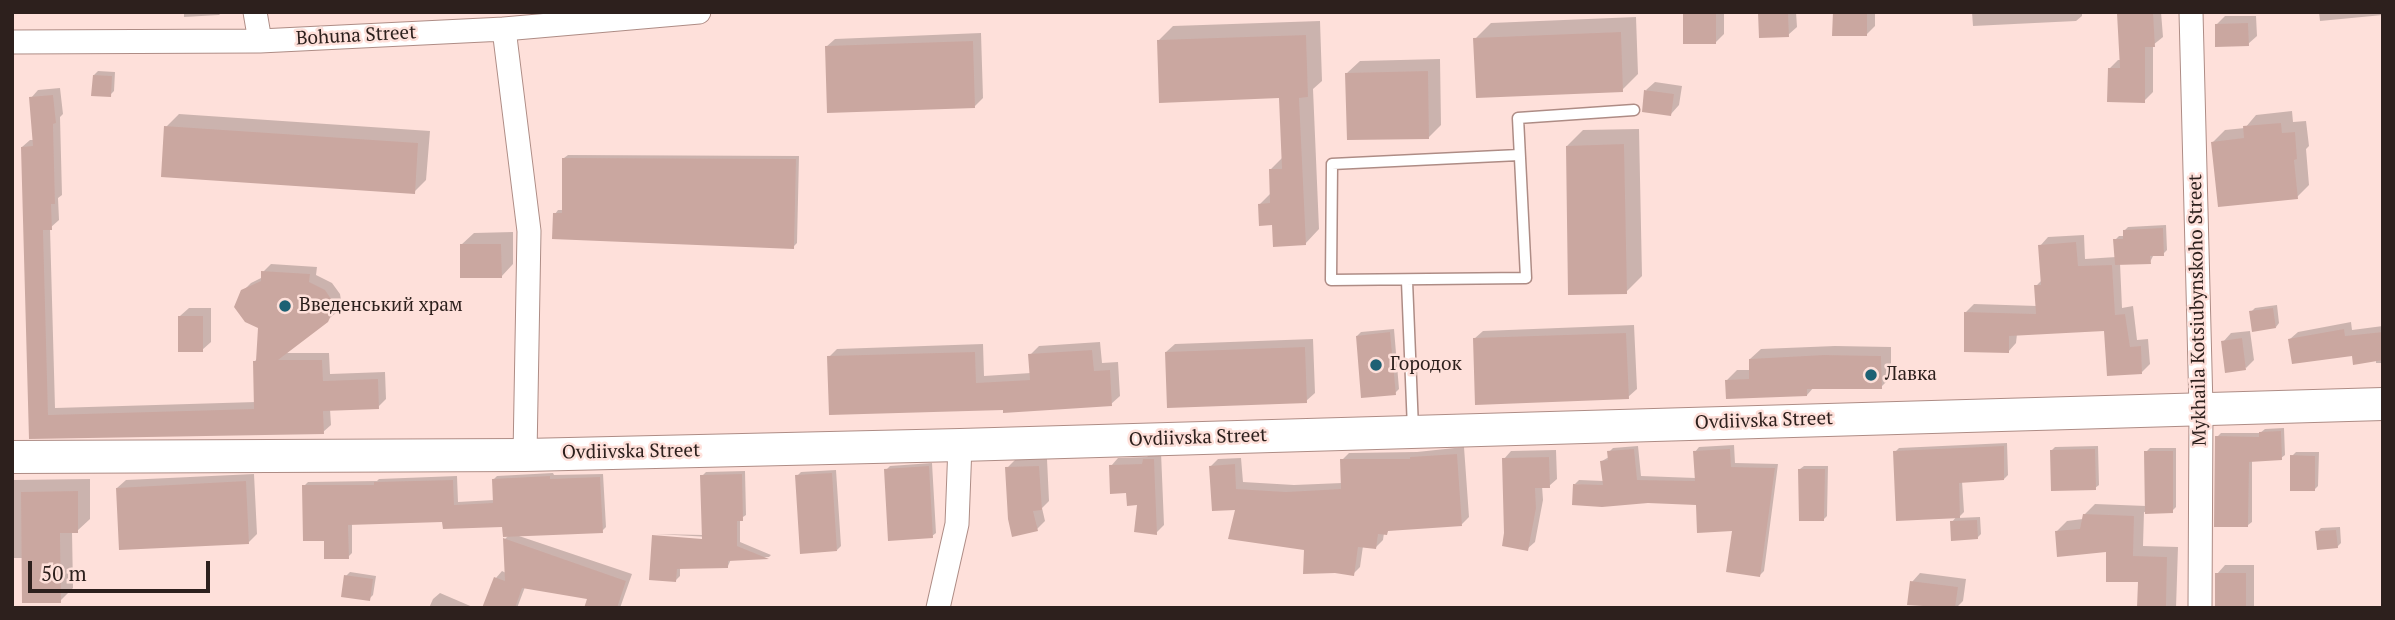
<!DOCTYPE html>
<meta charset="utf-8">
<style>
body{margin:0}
#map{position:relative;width:2395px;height:620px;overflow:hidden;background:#fee0da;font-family:"PT Serif",serif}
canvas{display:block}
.frame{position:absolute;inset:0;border:14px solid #2d201d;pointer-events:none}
.scale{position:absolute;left:28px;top:561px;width:182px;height:32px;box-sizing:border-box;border:4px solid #2d201d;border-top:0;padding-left:9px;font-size:21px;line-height:24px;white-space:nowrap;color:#2d201d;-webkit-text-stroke:5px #fee0da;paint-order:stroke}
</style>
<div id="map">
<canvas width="2395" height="620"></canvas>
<div class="frame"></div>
<div class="scale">50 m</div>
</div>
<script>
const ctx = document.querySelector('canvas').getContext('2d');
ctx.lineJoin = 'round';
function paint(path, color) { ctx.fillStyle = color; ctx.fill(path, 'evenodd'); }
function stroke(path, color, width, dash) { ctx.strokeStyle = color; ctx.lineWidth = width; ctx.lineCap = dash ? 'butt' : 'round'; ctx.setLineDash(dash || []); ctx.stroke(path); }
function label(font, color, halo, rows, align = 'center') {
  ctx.font = font + ' "PT Serif",serif'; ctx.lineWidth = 5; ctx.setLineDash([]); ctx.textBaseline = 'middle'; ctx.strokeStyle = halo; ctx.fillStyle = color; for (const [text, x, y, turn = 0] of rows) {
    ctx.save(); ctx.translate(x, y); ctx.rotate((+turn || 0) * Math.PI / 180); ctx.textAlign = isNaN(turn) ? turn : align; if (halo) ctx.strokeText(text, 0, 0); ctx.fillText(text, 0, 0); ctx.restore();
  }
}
paint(new Path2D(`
 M 184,12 L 222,12 L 219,15 L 184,17 Z
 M 1684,12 L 1724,12 L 1724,34 L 1716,42 Z
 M 1760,12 L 1796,12 L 1797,27 L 1788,35 Z
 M 1834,12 L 1875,12 L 1875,26 L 1867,34 Z
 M 1972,12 L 2082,12 L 2082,16 L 2076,21 L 1973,26 Z
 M 2121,12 L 2161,12 L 2163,37 L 2153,45 L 2153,92 L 2144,101 L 2109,69 L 2118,60 L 2122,60 Z
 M 2319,12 L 2383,12 L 2383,15 L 2320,21 Z
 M 2225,16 L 2256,16 L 2257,36 L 2248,44 L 2216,25 Z
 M 1636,17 L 1638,74 L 1622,90 L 1475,39 L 1491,23 Z
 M 1320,21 L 1322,81 L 1313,89 L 1319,229 L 1305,244 L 1273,224 L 1260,204 L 1271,193 L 1270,170 L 1283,157 L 1281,96 L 1158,41 L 1173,26 Z
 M 981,33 L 983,98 L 975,106 L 826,47 L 835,39 Z
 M 1440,59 L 1441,125 L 1429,137 L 1347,73 L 1360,61 Z
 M 98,71 L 115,72 L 114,91 L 110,95 L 94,75 Z
 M 1655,82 L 1682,86 L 1679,105 L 1671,114 L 1646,90 Z
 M 60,88 L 63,114 L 60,117 L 62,195 L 58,198 L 59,220 L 50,228 L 55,408 L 256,402 L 255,361 L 258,358 L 260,327 L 243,291 L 251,283 L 263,277 L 263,272 L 271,264 L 317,267 L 316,275 L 332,283 L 340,294 L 341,300 L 336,313 L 284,353 L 329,353 L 330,374 L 385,372 L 386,399 L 378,407 L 330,409 L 331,425 L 323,432 L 31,437 L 22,147 L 30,140 L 34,140 L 31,98 L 38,90 Z
 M 2292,111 L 2293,122 L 2306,121 L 2309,146 L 2306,149 L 2309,185 L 2297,197 L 2213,142 L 2225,130 L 2245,128 L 2256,115 Z
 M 179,114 L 430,131 L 426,180 L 414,192 L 166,127 Z
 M 1639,129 L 1642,276 L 1626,292 L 1567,146 L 1583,130 Z
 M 568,155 L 799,156 L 797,243 L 793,247 L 555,214 L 558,210 L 564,210 L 564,158 Z
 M 2166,225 L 2167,250 L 2163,254 L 2154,254 L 2150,262 L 2120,263 L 2122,308 L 2133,306 L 2137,340 L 2148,339 L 2150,364 L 2142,372 L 2106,329 L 2017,334 L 2016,343 L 2008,352 L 1966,312 L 1974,304 L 2037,306 L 2036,286 L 2042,280 L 2040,246 L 2048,237 L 2084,235 L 2085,259 L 2116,257 L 2115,240 L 2119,236 L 2124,236 L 2124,231 L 2128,227 Z
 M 513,232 L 513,264 L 501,277 L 461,245 L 474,233 Z
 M 2277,305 L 2279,323 L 2276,327 L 2251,312 L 2255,308 Z
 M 189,308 L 211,308 L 211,342 L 202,350 L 180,316 Z
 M 2351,322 L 2352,330 L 2383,326 L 2383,363 L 2376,363 L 2376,359 L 2290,339 L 2298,332 Z
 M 1634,325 L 1637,389 L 1628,397 L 1474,339 L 1483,331 Z
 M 1394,329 L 1399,389 L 1395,393 L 1357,336 L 1361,332 Z
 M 2250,331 L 2254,360 L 2246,368 L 2223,342 L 2231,333 Z
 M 1313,339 L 1315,393 L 1306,401 L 1166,352 L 1175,344 Z
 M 1100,342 L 1102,363 L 1118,362 L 1120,396 L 1111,404 L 1005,408 L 829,357 L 837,349 L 983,344 L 984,376 L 1031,373 L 1030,355 L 1039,346 Z
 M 1835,346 L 1891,347 L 1891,377 L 1881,387 L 1814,387 L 1807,395 L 1727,380 L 1737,370 L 1751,370 L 1750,359 L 1761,349 Z
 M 2284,428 L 2285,455 L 2281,458 L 2252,460 L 2252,522 L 2248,525 L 2217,437 L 2221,433 L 2260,433 L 2265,429 Z
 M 2007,443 L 2008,475 L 2004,479 L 1962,481 L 1964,512 L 1958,518 L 1980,517 L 1981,534 L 1977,538 L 1952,522 L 1957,516 L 1895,452 L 1899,448 Z
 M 1734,445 L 1735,463 L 1778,464 L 1764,571 L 1760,575 L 1734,529 L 1698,503 L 1575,484 L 1579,480 L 1604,481 L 1602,461 L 1609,457 L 1609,452 L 1613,448 L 1638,446 L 1641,476 L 1696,478 L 1695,452 L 1699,447 Z
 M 2098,446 L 2099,485 L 2095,488 L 2051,451 L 2055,447 Z
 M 1464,447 L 1469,517 L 1462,524 L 1390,530 L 1384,533 L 1383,540 L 1376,547 L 1363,546 L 1360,567 L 1353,574 L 1237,508 L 1211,466 L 1218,459 L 1241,458 L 1243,482 L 1294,485 L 1342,483 L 1342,460 L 1349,453 L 1417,452 Z
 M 2150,448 L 2176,448 L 2176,507 L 2172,511 L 2144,512 L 2143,546 L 2178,547 L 2176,608 L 2139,608 L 2139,581 L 2108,550 L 2056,532 L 2067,521 L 2083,519 L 2084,515 L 2095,504 L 2146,506 L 2146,452 Z
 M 1556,450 L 1557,479 L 1549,486 L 1542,486 L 1543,500 L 1535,542 L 1527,549 L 1506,534 L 1504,459 L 1511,451 Z
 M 1152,452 L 1161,452 L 1164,525 L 1156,533 L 1139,503 L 1128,492 L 1111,466 L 1118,458 L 1147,457 Z
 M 2296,452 L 2319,452 L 2318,486 L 2314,490 L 2292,456 Z
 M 1047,459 L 1049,501 L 1042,508 L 1045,521 L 1037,529 L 1007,468 L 1015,460 Z
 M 932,463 L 936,533 L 932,536 L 886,470 L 890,466 Z
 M 1804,466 L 1828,466 L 1827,516 L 1823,520 L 1800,469 Z
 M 836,470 L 841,546 L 837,550 L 797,476 L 801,472 Z
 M 745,471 L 746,515 L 740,519 L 740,542 L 771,555 L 769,557 L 731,559 L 728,566 L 680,567 L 680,576 L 676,580 L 654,536 L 710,541 L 710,537 L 656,534 L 703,535 L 702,476 L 706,472 Z
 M 553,473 L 554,475 L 603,474 L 606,527 L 602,531 L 516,535 L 632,574 L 620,608 L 585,608 L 589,597 L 525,587 L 517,608 L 484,608 L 496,578 L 502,571 L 506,573 L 505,539 L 509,535 L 504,526 L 444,520 L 352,523 L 352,553 L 348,557 L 325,539 L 304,486 L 308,482 L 377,481 L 379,479 L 457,476 L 458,502 L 494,500 L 493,480 L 497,476 Z
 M 254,474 L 257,534 L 249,542 L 117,488 L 126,480 Z
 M 90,479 L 90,519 L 77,531 L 72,531 L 73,588 L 60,601 L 24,558 L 12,558 L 12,480 Z
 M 2340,527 L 2341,543 L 2337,547 L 2317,532 L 2321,528 Z
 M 2225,565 L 2254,565 L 2254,608 L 2217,608 L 2217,574 Z
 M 350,572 L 376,576 L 373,595 L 369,599 L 346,576 Z
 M 1920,573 L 1966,579 L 1963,601 L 1956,608 L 1909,604 L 1912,582 Z
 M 440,593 L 475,608 L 429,608 L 433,599 Z`), '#0003');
paint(new Path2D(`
 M 1683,12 L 1716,12 L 1716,44 L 1683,44 Z
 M 1758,12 L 1788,12 L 1789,37 L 1759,38 Z
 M 1833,12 L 1867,12 L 1867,36 L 1832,36 Z
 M 2153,12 L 2155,47 L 2145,47 L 2145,103 L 2107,102 L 2108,68 L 2120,68 L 2117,13 Z
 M 2248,23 L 2249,46 L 2215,47 L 2215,24 Z
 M 1621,32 L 1623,92 L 1476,98 L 1473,38 Z
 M 1306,35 L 1308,97 L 1299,98 L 1306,245 L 1273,247 L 1272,225 L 1259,226 L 1258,204 L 1270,203 L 1269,169 L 1282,169 L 1279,98 L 1159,103 L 1157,40 Z
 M 973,41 L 975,108 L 827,113 L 825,46 Z
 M 1428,71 L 1429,139 L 1347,140 L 1345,73 Z
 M 93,75 L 112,76 L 111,97 L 91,96 Z
 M 1644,90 L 1674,94 L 1671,116 L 1642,112 Z
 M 53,95 L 56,123 L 53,124 L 55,204 L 51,204 L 52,230 L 43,230 L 48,415 L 254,409 L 253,361 L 256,361 L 258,328 L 245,322 L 234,307 L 241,290 L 261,281 L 261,271 L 310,274 L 309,282 L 325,290 L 333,302 L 334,309 L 328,322 L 278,360 L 322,360 L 323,381 L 378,379 L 379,409 L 323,411 L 324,434 L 29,439 L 21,147 L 33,146 L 29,97 Z
 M 2281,123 L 2282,133 L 2295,132 L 2297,159 L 2294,160 L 2298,199 L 2218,207 L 2211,142 L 2244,138 L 2243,126 Z
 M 164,126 L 418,143 L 415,194 L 161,177 Z
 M 1624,144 L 1627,294 L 1568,295 L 1566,146 Z
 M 562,158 L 796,159 L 794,249 L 552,239 L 553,213 L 562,213 Z
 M 2163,228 L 2164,256 L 2150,256 L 2151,264 L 2115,265 L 2113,239 L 2123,239 L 2123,230 Z
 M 2076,242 L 2078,266 L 2112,265 L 2115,315 L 2125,314 L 2130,347 L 2141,346 L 2142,374 L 2107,376 L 2104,331 L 2009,336 L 2009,353 L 1964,352 L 1964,312 L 2036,314 L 2034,285 L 2041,285 L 2038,245 Z
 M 460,244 L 501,244 L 502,278 L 460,278 Z
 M 2273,308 L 2276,328 L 2252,332 L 2249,311 Z
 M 178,316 L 203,316 L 203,352 L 178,352 Z
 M 2344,329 L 2345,336 L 2383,332 L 2383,360 L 2353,365 L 2352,356 L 2292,364 L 2288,339 Z
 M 1390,332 L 1396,395 L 1361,398 L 1356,336 Z
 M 1626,333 L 1629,399 L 1475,405 L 1473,338 Z
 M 2242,338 L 2246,370 L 2225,373 L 2221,341 Z
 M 1305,347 L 1307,403 L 1167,408 L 1165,352 Z
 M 1092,350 L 1094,371 L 1110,370 L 1112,406 L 1003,413 L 1003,410 L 829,415 L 827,356 L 975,352 L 976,383 L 1030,380 L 1028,354 Z
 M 1824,355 L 1881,356 L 1882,389 L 1807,389 L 1807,396 L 1726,399 L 1725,380 L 1749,379 L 1749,359 Z
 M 2281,431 L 2282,460 L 2249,462 L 2248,527 L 2214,527 L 2215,436 L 2259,437 L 2259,432 Z
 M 2004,446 L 2004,480 L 1959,483 L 1960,518 L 1896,521 L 1893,451 Z
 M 1634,449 L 1637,480 L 1695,481 L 1693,451 L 1730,449 L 1731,467 L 1775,468 L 1760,577 L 1726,572 L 1732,531 L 1697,533 L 1696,505 L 1648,503 L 1602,507 L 1572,505 L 1573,484 L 1603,485 L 1600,461 L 1608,460 L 1607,451 Z
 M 2095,449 L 2096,490 L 2051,491 L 2050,450 Z
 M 2144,451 L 2173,451 L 2173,513 L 2145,514 Z
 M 1457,454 L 1462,526 L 1388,531 L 1387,535 L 1378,534 L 1376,549 L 1358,547 L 1354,576 L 1335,573 L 1303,574 L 1304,550 L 1228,539 L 1235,510 L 1212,511 L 1209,466 L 1235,464 L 1236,489 L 1286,492 L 1341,489 L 1340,459 L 1410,459 L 1410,457 Z
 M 2290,455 L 2315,456 L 2315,491 L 2290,491 Z
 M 1549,457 L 1550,488 L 1535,488 L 1536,508 L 1528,551 L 1502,546 L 1504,533 L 1502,458 Z
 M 1143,459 L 1154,459 L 1157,535 L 1134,532 L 1137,505 L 1127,506 L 1126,493 L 1110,494 L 1109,465 L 1142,464 Z
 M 929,466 L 933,538 L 888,541 L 884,469 Z
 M 1039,466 L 1042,510 L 1033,511 L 1038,531 L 1012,537 L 1008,519 L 1005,467 Z
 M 1798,469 L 1825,469 L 1824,521 L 1799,521 Z
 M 832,473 L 837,551 L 800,554 L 795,475 Z
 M 742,474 L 743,521 L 737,521 L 737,546 L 769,559 L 728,561 L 728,568 L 677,569 L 676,582 L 649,580 L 652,535 L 702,539 L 700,475 Z
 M 550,476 L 550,479 L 600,477 L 603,533 L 503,537 L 502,527 L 443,529 L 442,522 L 348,525 L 349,559 L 324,559 L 324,541 L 303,541 L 302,485 L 374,485 L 374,482 L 453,480 L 454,505 L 493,503 L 492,479 Z
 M 246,481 L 249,544 L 119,550 L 116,488 Z
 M 78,491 L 78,533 L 60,533 L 61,603 L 22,603 L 21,492 Z
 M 2083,514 L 2134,516 L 2133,556 L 2167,557 L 2166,608 L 2137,608 L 2138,582 L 2106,582 L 2106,552 L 2057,557 L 2055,531 L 2080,529 Z
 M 1977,520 L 1978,539 L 1951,541 L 1950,521 Z
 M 2336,530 L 2338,548 L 2317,550 L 2315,531 Z
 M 503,538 L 626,581 L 617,608 L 584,608 L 587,599 L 522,588 L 515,608 L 482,608 L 494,577 L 505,581 Z
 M 2215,573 L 2246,573 L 2246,608 L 2215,608 Z
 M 344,575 L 373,579 L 370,601 L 341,597 Z
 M 1910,581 L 1958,587 L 1955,608 L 1907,605 Z`), '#caa7a0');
const lane = new Path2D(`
 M 1519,155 L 1332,164 L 1331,280 L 1526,278 L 1518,118 L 1634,110
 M 1407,281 L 1413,429`);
const street = new Path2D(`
 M 255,12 L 260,41
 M 2191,12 L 2201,408 L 2200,608
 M 504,29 L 529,231 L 525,455
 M 12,42 L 260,41 L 504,29 L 699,12
 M 938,608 L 957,524 L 960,445`);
const secondary = new Path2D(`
 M 12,457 L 525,455 L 960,445 L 2383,404`);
stroke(lane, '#ae8c85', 13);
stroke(street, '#ae8c85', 25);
stroke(secondary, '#ae8c85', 34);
stroke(lane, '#fff', 10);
stroke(street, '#fff', 23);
stroke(secondary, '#fff', 32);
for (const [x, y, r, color] of [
 [285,306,7,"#1d6174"],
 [1376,365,7,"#1d6174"],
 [1871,375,7,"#1d6174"]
]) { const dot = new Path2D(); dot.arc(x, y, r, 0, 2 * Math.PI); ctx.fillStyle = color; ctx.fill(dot); stroke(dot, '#fee0da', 2.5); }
label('19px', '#2d201d', '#fee0da', [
 ["Bohuna Street",356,36,-3],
 ["Mykhaila Kotsiubynskoho Street",2198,310,-91],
 ["Ovdiivska Street",1764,421,-2],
 ["Ovdiivska Street",1198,438,-2],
 ["Ovdiivska Street",631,452,-1]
]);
label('19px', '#2d201d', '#fee0da', [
 ["Введенський храм",299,306],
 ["Городок",1390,365],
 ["Лавка",1885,375]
], 'left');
</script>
